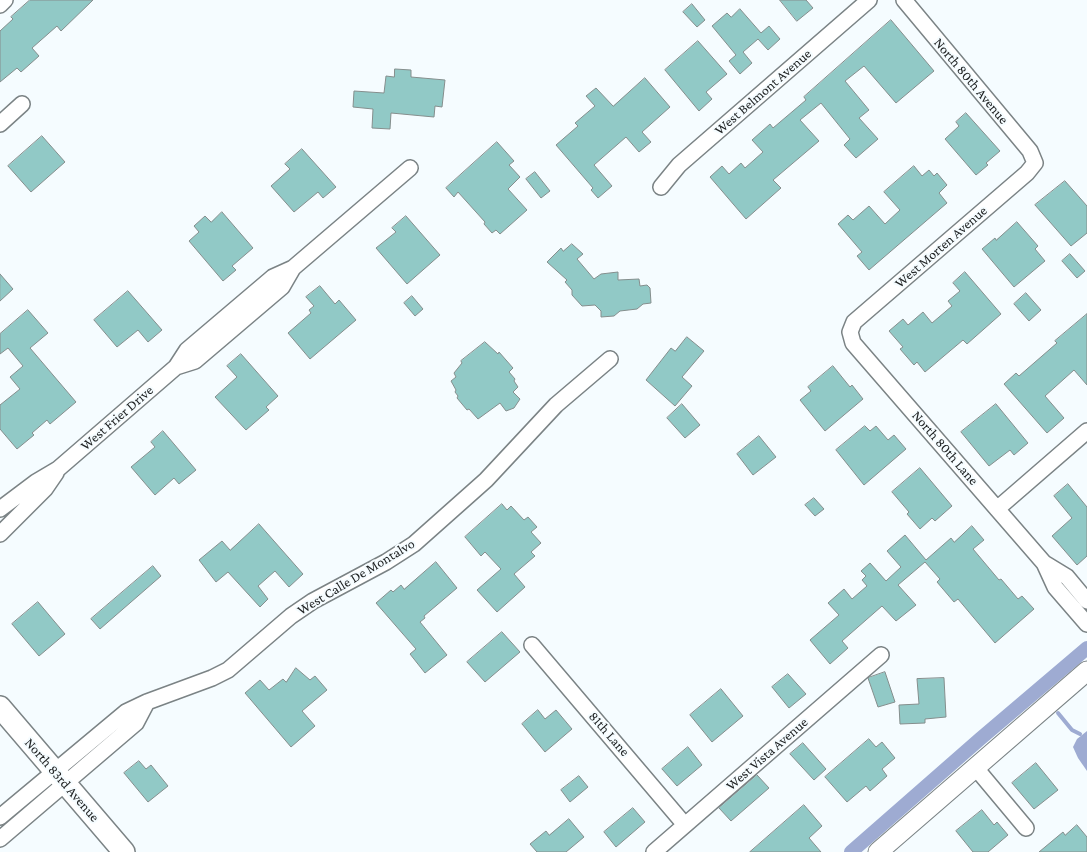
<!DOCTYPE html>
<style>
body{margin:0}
canvas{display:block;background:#f5fcff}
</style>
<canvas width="1087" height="852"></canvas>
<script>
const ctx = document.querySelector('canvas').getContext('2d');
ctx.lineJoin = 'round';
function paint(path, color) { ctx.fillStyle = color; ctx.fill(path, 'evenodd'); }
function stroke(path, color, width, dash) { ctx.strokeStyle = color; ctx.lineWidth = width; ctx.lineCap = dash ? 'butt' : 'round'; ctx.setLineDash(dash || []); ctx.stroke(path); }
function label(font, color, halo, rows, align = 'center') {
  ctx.font = font + ' "Crimson Pro",serif'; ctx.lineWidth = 4; ctx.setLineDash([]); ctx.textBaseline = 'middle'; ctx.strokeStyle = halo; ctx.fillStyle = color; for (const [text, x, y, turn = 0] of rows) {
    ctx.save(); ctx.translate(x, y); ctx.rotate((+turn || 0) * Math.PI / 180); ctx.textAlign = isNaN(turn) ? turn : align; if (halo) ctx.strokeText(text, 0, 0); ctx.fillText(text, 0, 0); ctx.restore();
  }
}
paint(new Path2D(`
 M 1087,731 L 1087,771 L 1078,758 L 1073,747 L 1077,739 Z`), '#9eabd2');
stroke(new Path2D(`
 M 1058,713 L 1072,730 L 1080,734`), '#9eabd2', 4);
stroke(new Path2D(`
 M 851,852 L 980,739 L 1087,648`), '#9eabd2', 14);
const building = new Path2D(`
 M 30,0 L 93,0 L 61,31 L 57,26 L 32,48 L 39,56 L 21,72 L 17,68 L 0,82 L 0,31 L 13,19 L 11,17 Z
 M 780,0 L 806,0 L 813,8 L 797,21 Z
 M 692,4 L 705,20 L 697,27 L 683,12 Z
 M 740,9 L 761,33 L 769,26 L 780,39 L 768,50 L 758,39 L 743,52 L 752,63 L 740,74 L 729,61 L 736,55 L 712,26 L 727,13 L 731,17 Z
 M 891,20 L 934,71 L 896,103 L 864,66 L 845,81 L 869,110 L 859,118 L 878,139 L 856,158 L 844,145 L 850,139 L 821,103 L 800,120 L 819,141 L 773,180 L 781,188 L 746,219 L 710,177 L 722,166 L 729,174 L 741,163 L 745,168 L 763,152 L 752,140 L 770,124 L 773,128 L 806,100 L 804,97 Z
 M 698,41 L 727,74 L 706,92 L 712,99 L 699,111 L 665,70 Z
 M 395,69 L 411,70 L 411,77 L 445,80 L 442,107 L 435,106 L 434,117 L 391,113 L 390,129 L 372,128 L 373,109 L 353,107 L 354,91 L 384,93 L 386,76 L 394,77 Z
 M 645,78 L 670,107 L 642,132 L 651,142 L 639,152 L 626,137 L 594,165 L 612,186 L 598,198 L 591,190 L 593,188 L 556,145 L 578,126 L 575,123 L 595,106 L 586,96 L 596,88 L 613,106 Z
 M 966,113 L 1000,151 L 986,163 L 988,165 L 976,175 L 945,139 L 959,126 L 956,122 Z
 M 42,136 L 65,162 L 31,192 L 8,166 Z
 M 497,142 L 514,161 L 509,165 L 520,177 L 508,189 L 527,210 L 500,234 L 496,230 L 492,233 L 484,224 L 485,222 L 458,192 L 454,197 L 446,188 Z
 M 302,149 L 336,187 L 323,198 L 318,192 L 294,212 L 271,186 L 290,169 L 285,164 Z
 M 914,166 L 922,176 L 929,170 L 934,176 L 937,173 L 947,185 L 939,193 L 947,203 L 869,270 L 857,256 L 862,252 L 838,224 L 848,215 L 853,220 L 869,206 L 885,224 L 900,210 L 884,192 Z
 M 535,172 L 550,191 L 541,198 L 526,179 Z
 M 1065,181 L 1087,206 L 1087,233 L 1071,246 L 1035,205 Z
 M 222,212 L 253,248 L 232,266 L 236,270 L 223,281 L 189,241 L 199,232 L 194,226 L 205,216 L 211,222 Z
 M 406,216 L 440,255 L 407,284 L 376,248 L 396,232 L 392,228 Z
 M 1017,222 L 1038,246 L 1035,249 L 1045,261 L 1014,287 L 982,249 L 995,238 L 996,240 Z
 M 572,244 L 583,254 L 577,259 L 594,279 L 601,274 L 618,272 L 618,280 L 639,279 L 640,286 L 647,285 L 650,288 L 651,303 L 643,304 L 637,309 L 620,311 L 614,316 L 601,317 L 601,311 L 595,305 L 582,306 L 572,295 L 572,290 L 565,282 L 567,280 L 547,262 L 561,248 L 563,251 Z
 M 1070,254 L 1085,271 L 1077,278 L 1062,261 Z
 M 965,272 L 1001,314 L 967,344 L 963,340 L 925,372 L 917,362 L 914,365 L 900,349 L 903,347 L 889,331 L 903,319 L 908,325 L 923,312 L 932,323 L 952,306 L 948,301 L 960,291 L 953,283 Z
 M 0,274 L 13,289 L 0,301 Z
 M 320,286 L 335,304 L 339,300 L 356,320 L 310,359 L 288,333 L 311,313 L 309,310 L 314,306 L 306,297 Z
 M 128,291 L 162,330 L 148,342 L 138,330 L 117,347 L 94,320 Z
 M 1026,293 L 1041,310 L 1029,321 L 1014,304 Z
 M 412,296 L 423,309 L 415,316 L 404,303 Z
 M 28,310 L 48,333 L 30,348 L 76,402 L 50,424 L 47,420 L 32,433 L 34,435 L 17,449 L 0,429 L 0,405 L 20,389 L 10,377 L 23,366 L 8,348 L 0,354 L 0,334 Z
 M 1087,314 L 1087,385 L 1074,370 L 1045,396 L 1064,418 L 1047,433 L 1004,384 L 1016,373 L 1019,376 L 1057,343 L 1055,341 Z
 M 687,337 L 704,351 L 682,377 L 692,386 L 675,406 L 646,380 L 671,348 L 675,351 Z
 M 485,342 L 498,354 L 499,352 L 513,368 L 509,372 L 515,379 L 514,381 L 518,387 L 513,392 L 520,399 L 514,408 L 506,411 L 500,403 L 478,419 L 469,409 L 467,410 L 457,398 L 458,396 L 455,392 L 456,390 L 451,381 L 456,377 L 454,373 L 462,363 L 461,361 Z
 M 241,354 L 278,396 L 266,407 L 269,410 L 246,430 L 215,397 L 237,377 L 227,366 Z
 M 833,366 L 850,387 L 852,385 L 863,399 L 825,431 L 800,400 L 811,391 L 808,387 Z
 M 682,404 L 700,425 L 685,438 L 667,418 Z
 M 996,404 L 1028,443 L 1014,455 L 1010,450 L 989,466 L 961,432 Z
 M 865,426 L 870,431 L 876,426 L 888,440 L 894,435 L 906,449 L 864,485 L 836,450 Z
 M 163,431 L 196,470 L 179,484 L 174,478 L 155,495 L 131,467 L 155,447 L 151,442 Z
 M 759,436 L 776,457 L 753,475 L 737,454 Z
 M 920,468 L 952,506 L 935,521 L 932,518 L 920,529 L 907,514 L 909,512 L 892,492 Z
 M 1068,484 L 1087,507 L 1087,556 L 1077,565 L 1052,536 L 1072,518 L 1054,496 Z
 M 814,498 L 824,509 L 815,516 L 805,505 Z
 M 502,504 L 507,510 L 511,506 L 524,520 L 528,517 L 537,527 L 531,532 L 541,543 L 531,552 L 535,556 L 514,574 L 525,587 L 497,612 L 477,590 L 501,569 L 485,552 L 481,556 L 465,537 Z
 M 259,524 L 303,574 L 289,587 L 275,571 L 258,586 L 268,599 L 260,607 L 228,572 L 216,582 L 199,560 L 222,541 L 230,550 Z
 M 972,526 L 984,540 L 973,549 L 999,580 L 1001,579 L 1018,599 L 1022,596 L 1034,609 L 995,643 L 958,599 L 954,602 L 937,582 L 940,579 L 925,562 L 898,585 L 916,605 L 896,621 L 882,606 L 842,641 L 848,648 L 830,664 L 810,640 L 839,615 L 828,603 L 844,589 L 852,599 L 867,586 L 862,580 L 866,576 L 861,571 L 870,563 L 886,581 L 901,567 L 887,551 L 905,535 L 926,560 L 951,538 L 954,542 Z
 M 436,562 L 457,588 L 424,616 L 425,618 L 420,622 L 447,655 L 425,673 L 410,654 L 416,649 L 376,603 L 391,590 L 393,592 L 401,585 L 404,589 Z
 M 153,566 L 161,576 L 100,629 L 91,619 Z
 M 38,602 L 65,634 L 39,656 L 12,624 Z
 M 502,632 L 520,652 L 485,682 L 467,662 Z
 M 296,668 L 310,680 L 315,676 L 327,690 L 302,711 L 315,726 L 291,747 L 245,693 L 260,680 L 269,690 L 283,679 L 286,682 Z
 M 885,672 L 895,702 L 878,707 L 868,678 Z
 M 788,674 L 806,694 L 789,708 L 772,687 Z
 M 944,678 L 946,717 L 925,719 L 925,723 L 900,724 L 899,705 L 919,704 L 917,679 Z
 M 721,689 L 743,716 L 712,742 L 690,715 Z
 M 538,710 L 545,719 L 556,710 L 572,729 L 545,752 L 522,724 Z
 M 869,739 L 876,747 L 882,742 L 895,758 L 882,769 L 887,776 L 870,791 L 866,786 L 847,802 L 825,777 Z
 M 803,743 L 826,769 L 814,780 L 790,754 Z
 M 688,747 L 702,765 L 677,786 L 662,769 Z
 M 139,761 L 146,769 L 151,765 L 168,786 L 148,802 L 124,773 Z
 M 1036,763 L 1058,790 L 1034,809 L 1012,783 Z
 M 757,775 L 769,788 L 731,821 L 719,808 Z
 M 579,776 L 588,787 L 570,802 L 561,790 Z
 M 804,805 L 822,826 L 809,838 L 821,852 L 750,852 Z
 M 633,808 L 645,822 L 616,847 L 604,832 Z
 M 982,810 L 994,825 L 997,822 L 1008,835 L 988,852 L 973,852 L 956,831 Z
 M 569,819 L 584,837 L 566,852 L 537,852 L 530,844 L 546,831 L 549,835 Z
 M 1077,825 L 1087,837 L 1087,852 L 1039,852 L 1063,832 L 1065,835 Z`);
paint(building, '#91c9c6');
stroke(building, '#858e8d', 1);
const minor = new Path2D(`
 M 904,0 L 1030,151 L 1035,163 L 1027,173 L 854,322 L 850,332 L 853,343 L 1044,563 L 1055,587 L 1087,624
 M 0,5 L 5,0
 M 0,124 L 22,104
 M 661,187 L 679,165 L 869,0
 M 176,367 L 195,361 L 282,287 L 293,268 L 410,168
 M 0,509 L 36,482 L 58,469 L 176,367 L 187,350 L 273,277 L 293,268
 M 997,509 L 1087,431
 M 0,534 L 45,489 L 56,473
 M 1044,563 L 1067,577 L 1087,601
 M 532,645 L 685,825
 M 975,767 L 1026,828
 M 0,817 L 126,712 L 147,702 L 212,678 L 228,670 L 291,616 L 313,601 L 386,562 L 414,544 L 486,480 L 556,405 L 610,359
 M 0,839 L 136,723 L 147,702
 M 654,852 L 881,655`);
const tertiary = new Path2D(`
 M 878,852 L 1087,671`);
const secondary = new Path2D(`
 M 0,707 L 124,852`);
stroke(minor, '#7b8385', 18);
stroke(tertiary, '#7b8385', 21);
stroke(secondary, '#7b8385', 24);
stroke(minor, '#fff', 15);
stroke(tertiary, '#fff', 19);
stroke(secondary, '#fff', 21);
label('14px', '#202324', '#f5fcff', [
 ["North 80th Avenue",971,81,50],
 ["West Belmont Avenue",763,92,-41],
 ["West Morten Avenue",941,247,-41],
 ["West Frier Drive",117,418,-41],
 ["North 80th Lane",945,448,49],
 ["West Calle De Montalvo",356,577,-31],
 ["81th Lane",609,734,49],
 ["West Vista Avenue",767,754,-41],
 ["North 83rd Avenue",62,780,49]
]);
</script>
